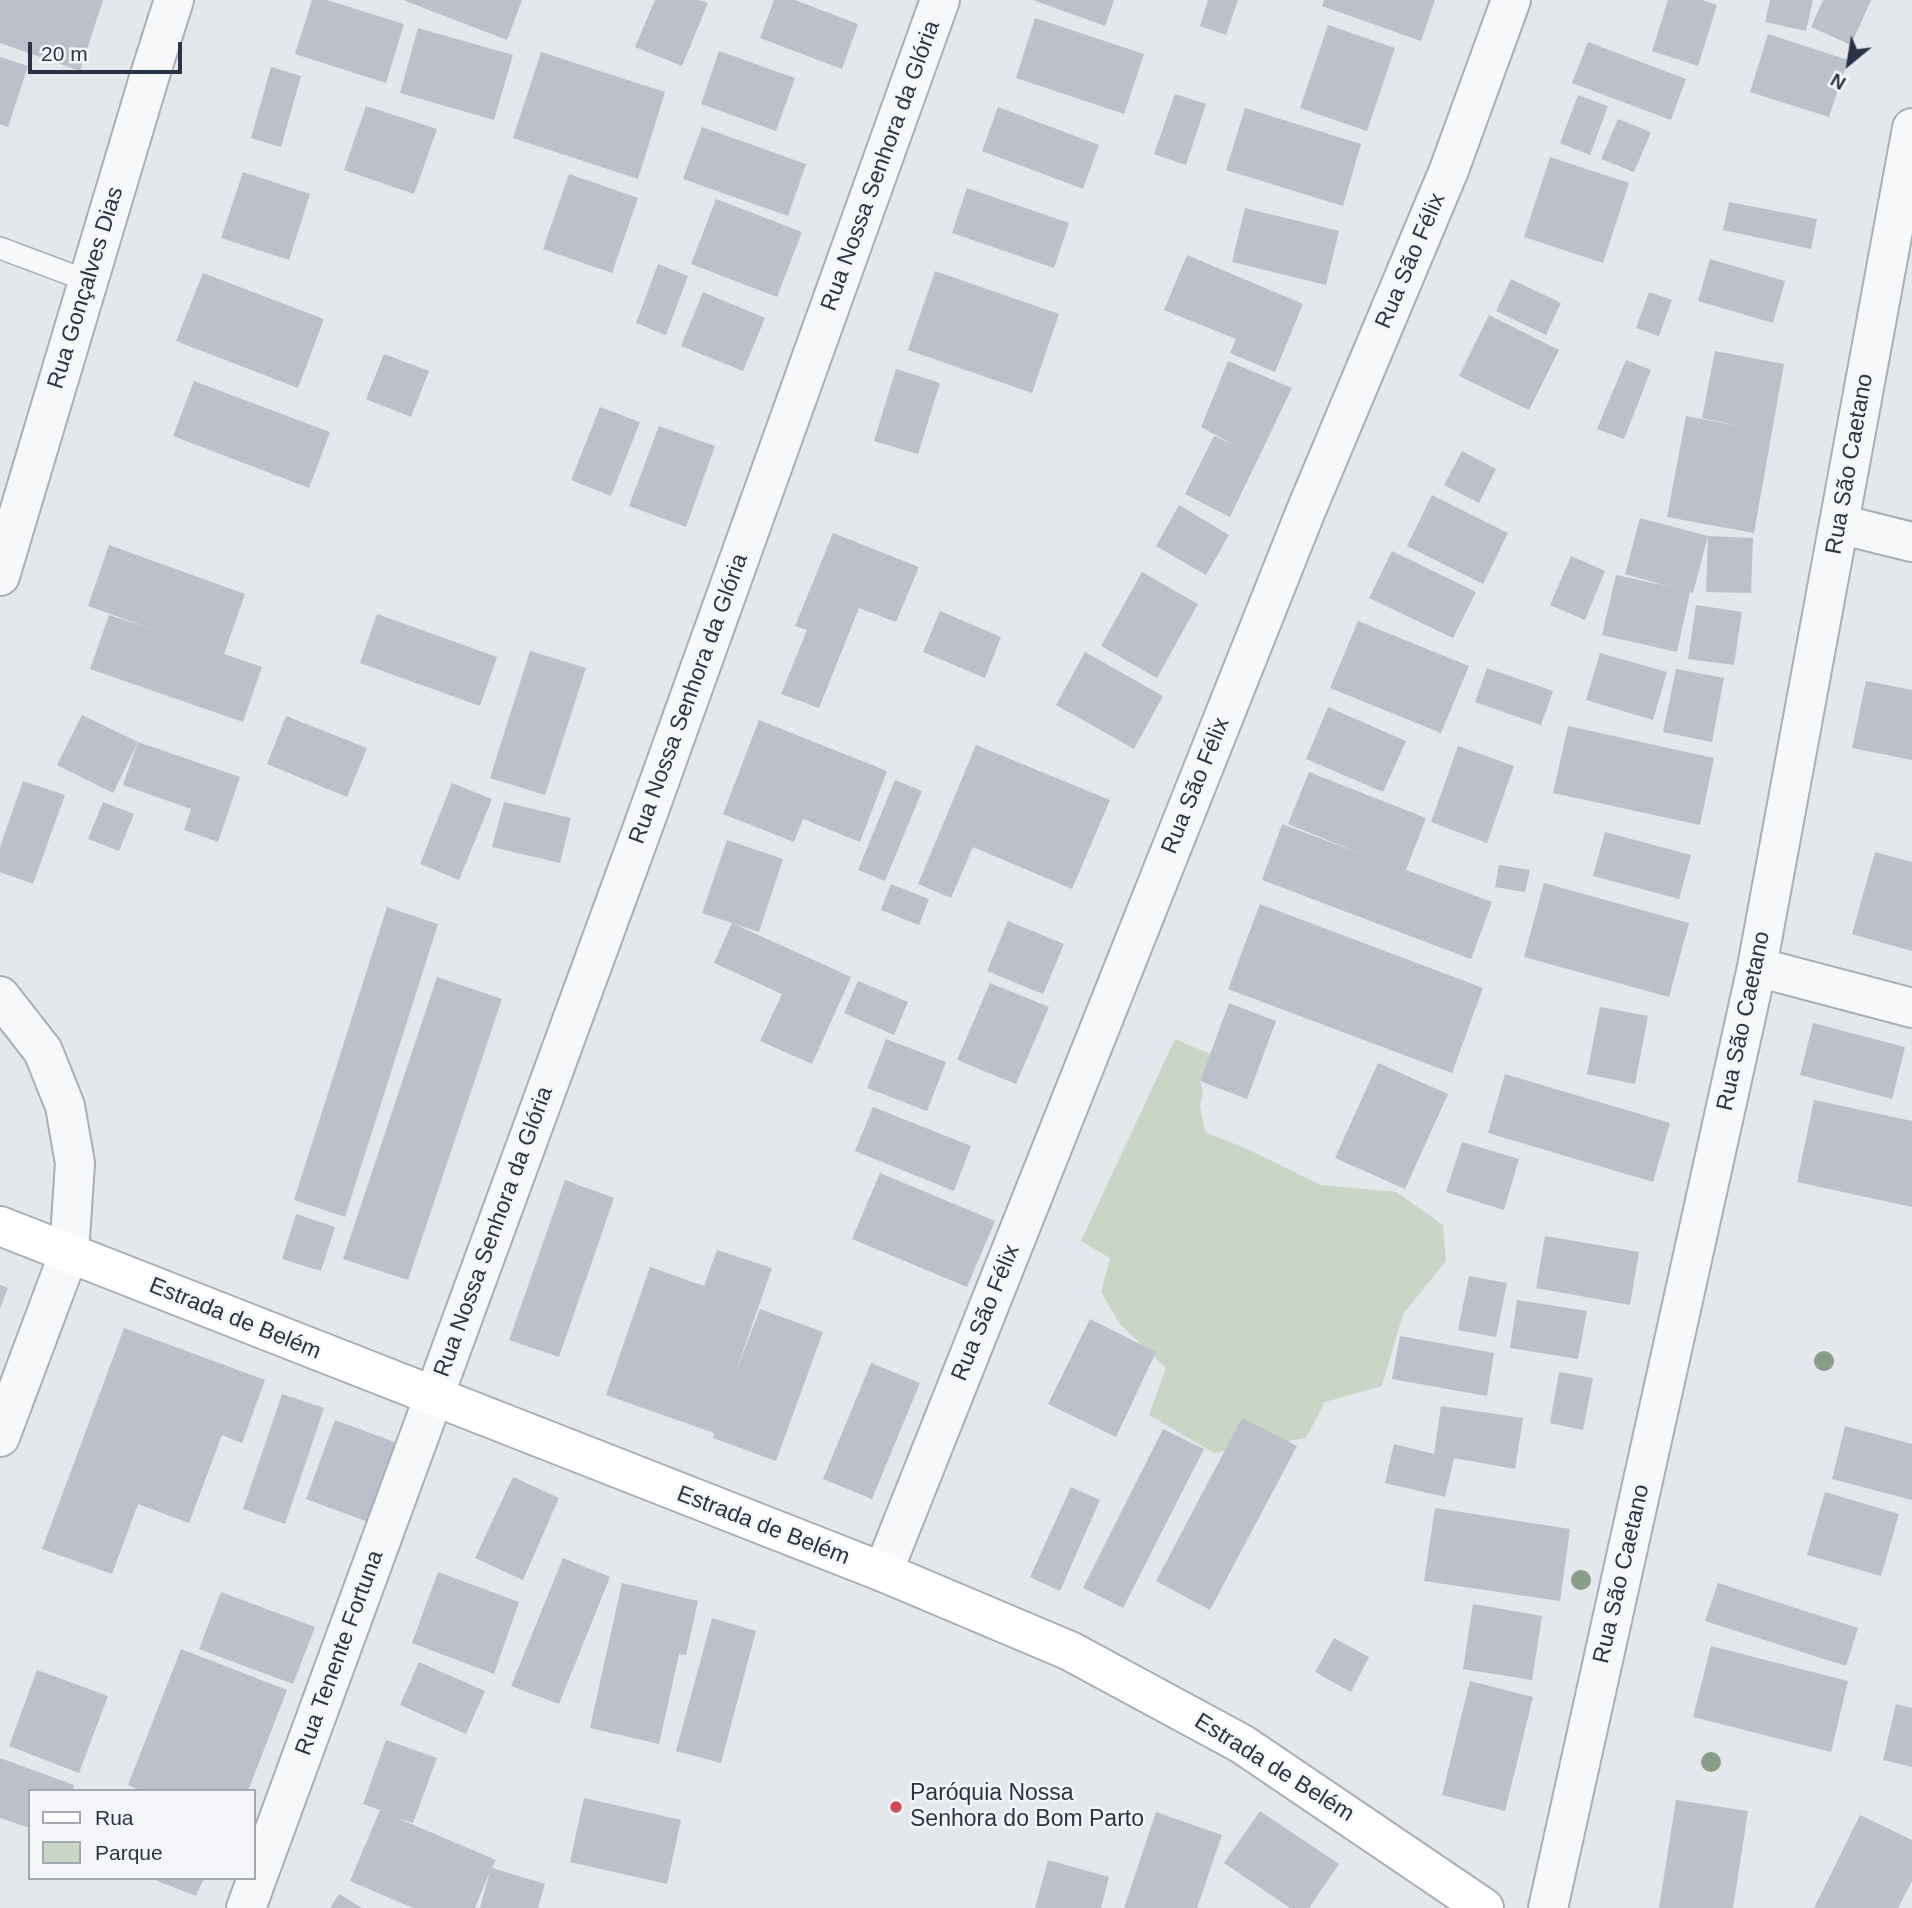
<!DOCTYPE html>
<meta charset="utf-8">
<style>
body{margin:0}
#map{position:relative;width:1912px;height:1908px;overflow:hidden;background:#e4e7ec;font-family:Helvetica,sans-serif}
canvas{display:block}
.legend{position:absolute;left:28px;top:1789px;width:228px;height:91px;box-sizing:border-box;background:#f4f6f9;border:2px solid #a4a8b1;margin:0;padding:9px 12px;list-style:none;font-size:21px;color:#2b3445}
.legend li{display:flex;align-items:center;gap:14px;height:35px}
.legend b{width:35px;border:2px solid #a4a8b1}
.north{position:absolute;left:1814px;top:28px;width:70px;height:70px;-webkit-text-stroke:5px #f4f6f9;paint-order:stroke;rotate:210deg;font-size:19px;font-weight:700;line-height:28px;text-align:center;color:#2b3445}
.north::after{content:'';display:block;margin:auto;width:24px;height:32px;background:#2b3445;clip-path:polygon(50% 0,100% 100%,50% 72%,0 100%)}
.scale{position:absolute;left:28px;top:42px;width:154px;height:32px;box-sizing:border-box;border:4px solid #2b3445;border-top:0;padding-left:9px;font-size:21px;line-height:24px;white-space:nowrap;color:#2b3445;-webkit-text-stroke:5px #f4f6f9;paint-order:stroke}
</style>
<div id="map">
<canvas width="1912" height="1908"></canvas>
<ul class="legend">
<li><b style="height:9px;background:#fff"></b>Rua</li>
<li><b style="height:19px;background:#c9d6c5"></b>Parque</li>
</ul>
<div class="north">N</div>
<div class="scale">20 m</div>
</div>
<script>
const ctx = document.querySelector('canvas').getContext('2d');
ctx.lineJoin = 'round';
function paint(path, color) { ctx.fillStyle = color; ctx.fill(path, 'evenodd'); }
function stroke(path, color, width, dash) { ctx.strokeStyle = color; ctx.lineWidth = width; ctx.lineCap = dash ? 'butt' : 'round'; ctx.setLineDash(dash || []); ctx.stroke(path); }
function label(font, color, halo, rows, align = 'center') {
  ctx.font = font + ' Helvetica,sans-serif'; ctx.lineWidth = 5; ctx.setLineDash([]); ctx.textBaseline = 'middle'; ctx.strokeStyle = halo; ctx.fillStyle = color; for (const [text, x, y, turn = 0] of rows) {
    ctx.save(); ctx.translate(x, y); ctx.rotate((+turn || 0) * Math.PI / 180); ctx.textAlign = isNaN(turn) ? turn : align; if (halo) ctx.strokeText(text, 0, 0); ctx.fillText(text, 0, 0); ctx.restore();
  }
}
paint(new Path2D(`
 M 1175,1039 L 1210,1054 L 1200,1081 L 1203,1092 L 1200,1106 L 1205,1132 L 1247,1149 L 1321,1185 L 1396,1192 L 1443,1225 L 1446,1261 L 1403,1314 L 1382,1386 L 1325,1402 L 1306,1438 L 1214,1453 L 1149,1415 L 1166,1368 L 1120,1324 L 1101,1292 L 1110,1258 L 1081,1241 Z`), '#c9d6c5');
paint(new Path2D(`
 M 0,0 L 103,0 L 80,71 L 0,43 Z
 M 312,0 L 327,0 L 404,24 L 386,83 L 295,54 Z
 M 403,0 L 522,0 L 507,40 Z
 M 655,0 L 699,0 L 708,3 L 682,66 L 635,47 Z
 M 774,0 L 795,0 L 858,24 L 842,69 L 760,38 Z
 M 1033,0 L 1114,0 L 1105,26 Z
 M 1208,0 L 1238,0 L 1226,35 L 1200,26 Z
 M 1324,0 L 1435,0 L 1421,41 L 1322,6 Z
 M 1668,0 L 1702,0 L 1717,5 L 1698,66 L 1652,51 Z
 M 1770,0 L 1813,0 L 1806,31 L 1765,22 Z
 M 1823,0 L 1871,0 L 1851,45 L 1811,27 Z
 M 1035,18 L 1144,54 L 1124,114 L 1016,78 Z
 M 1328,25 L 1395,48 L 1367,131 L 1300,108 Z
 M 418,28 L 513,55 L 494,120 L 400,93 Z
 M 1768,34 L 1848,60 L 1829,117 L 1750,92 Z
 M 1588,42 L 1686,79 L 1671,120 L 1572,83 Z
 M 719,51 L 795,78 L 776,131 L 701,104 Z
 M 541,52 L 665,92 L 638,179 L 513,138 Z
 M 0,57 L 28,66 L 8,127 L 0,124 Z
 M 271,67 L 301,76 L 281,147 L 251,138 Z
 M 1175,94 L 1206,104 L 1186,165 L 1154,154 Z
 M 1578,95 L 1608,106 L 1590,155 L 1560,143 Z
 M 366,106 L 437,129 L 414,194 L 344,170 Z
 M 998,107 L 1099,145 L 1083,189 L 982,151 Z
 M 1245,108 L 1361,144 L 1343,206 L 1226,170 Z
 M 1618,119 L 1651,132 L 1634,172 L 1601,159 Z
 M 702,127 L 806,164 L 788,216 L 683,179 Z
 M 1550,157 L 1629,183 L 1603,263 L 1524,237 Z
 M 243,172 L 310,194 L 289,260 L 221,238 Z
 M 569,174 L 638,198 L 612,273 L 543,249 Z
 M 967,188 L 1069,223 L 1054,268 L 952,233 Z
 M 716,199 L 802,232 L 777,297 L 691,264 Z
 M 1729,202 L 1817,219 L 1811,249 L 1723,230 Z
 M 1245,208 L 1339,231 L 1326,285 L 1232,262 Z
 M 1187,255 L 1303,304 L 1275,372 L 1230,353 L 1236,339 L 1164,310 Z
 M 1710,259 L 1785,281 L 1773,323 L 1698,301 Z
 M 658,264 L 688,276 L 666,335 L 636,323 Z
 M 935,271 L 1059,314 L 1032,393 L 908,350 Z
 M 203,273 L 324,319 L 298,388 L 176,341 Z
 M 1511,279 L 1561,303 L 1546,335 L 1496,311 Z
 M 703,292 L 765,318 L 743,371 L 681,346 Z
 M 1649,292 L 1672,300 L 1659,336 L 1636,328 Z
 M 1489,315 L 1559,350 L 1529,410 L 1459,376 Z
 M 1715,351 L 1784,364 L 1754,533 L 1667,517 L 1686,416 L 1744,427 L 1702,418 Z
 M 384,354 L 429,371 L 411,417 L 366,399 Z
 M 1626,360 L 1651,370 L 1624,439 L 1597,429 Z
 M 1228,361 L 1292,388 L 1230,517 L 1185,494 L 1214,436 L 1234,445 L 1201,427 Z
 M 896,369 L 940,383 L 918,454 L 874,441 Z
 M 194,381 L 330,432 L 309,488 L 173,436 Z
 M 600,407 L 640,422 L 611,496 L 571,480 Z
 M 659,426 L 715,446 L 686,527 L 629,506 Z
 M 1462,451 L 1496,469 L 1479,503 L 1444,485 Z
 M 1432,495 L 1508,533 L 1483,584 L 1407,546 Z
 M 1179,505 L 1229,535 L 1206,575 L 1156,546 Z
 M 1640,518 L 1708,536 L 1693,593 L 1690,592 L 1677,652 L 1602,635 L 1616,575 L 1671,587 L 1625,574 Z
 M 833,533 L 919,567 L 896,622 L 859,608 L 819,708 L 781,694 L 807,630 L 795,626 Z
 M 1708,536 L 1753,538 L 1751,593 L 1706,592 Z
 M 109,545 L 245,594 L 224,654 L 262,667 L 243,722 L 90,669 L 109,615 L 158,631 L 88,606 Z
 M 1392,551 L 1476,592 L 1453,638 L 1369,598 Z
 M 1571,556 L 1605,571 L 1585,620 L 1550,605 Z
 M 1142,572 L 1198,604 L 1157,678 L 1101,646 Z
 M 1696,605 L 1742,612 L 1734,665 L 1688,659 Z
 M 940,611 L 1001,637 L 985,678 L 923,652 Z
 M 377,614 L 497,657 L 480,706 L 360,663 Z
 M 1358,621 L 1469,666 L 1441,733 L 1330,688 Z
 M 530,651 L 586,668 L 545,795 L 490,778 Z
 M 1085,652 L 1163,696 L 1134,749 L 1056,705 Z
 M 1600,653 L 1667,672 L 1653,720 L 1586,700 Z
 M 1487,668 L 1553,691 L 1541,725 L 1475,702 Z
 M 1676,669 L 1724,678 L 1712,742 L 1663,732 Z
 M 1866,681 L 1912,690 L 1912,760 L 1852,748 Z
 M 1328,707 L 1406,741 L 1383,792 L 1306,759 Z
 M 82,715 L 138,742 L 113,793 L 57,765 Z
 M 286,716 L 367,748 L 347,797 L 267,764 Z
 M 759,720 L 887,771 L 860,842 L 803,819 L 794,842 L 723,814 Z
 M 1568,726 L 1714,758 L 1700,825 L 1553,793 Z
 M 138,742 L 240,777 L 218,842 L 184,830 L 191,809 L 123,785 Z
 M 976,745 L 1110,800 L 1072,889 L 973,847 L 951,898 L 918,884 Z
 M 1458,746 L 1514,766 L 1487,843 L 1431,822 Z
 M 1309,772 L 1426,818 L 1406,870 L 1492,902 L 1471,959 L 1262,880 L 1282,824 L 1364,855 L 1288,824 Z
 M 895,780 L 922,791 L 885,881 L 858,870 Z
 M 23,781 L 65,795 L 33,884 L 0,872 L 0,847 Z
 M 452,783 L 492,799 L 459,880 L 420,864 Z
 M 103,802 L 134,814 L 119,851 L 88,839 Z
 M 504,802 L 571,818 L 560,863 L 492,847 Z
 M 1605,832 L 1691,855 L 1679,899 L 1593,876 Z
 M 727,840 L 783,859 L 759,932 L 702,913 Z
 M 1875,852 L 1912,862 L 1912,951 L 1852,934 Z
 M 1499,865 L 1530,870 L 1525,892 L 1495,887 Z
 M 1544,883 L 1689,923 L 1669,997 L 1524,957 Z
 M 891,884 L 929,899 L 919,925 L 881,910 Z
 M 1260,904 L 1483,988 L 1452,1073 L 1228,989 Z
 M 387,907 L 438,924 L 345,1217 L 294,1200 Z
 M 1008,921 L 1064,944 L 1043,994 L 987,971 Z
 M 732,923 L 851,977 L 812,1064 L 760,1041 L 782,994 L 714,963 Z
 M 437,977 L 502,999 L 408,1280 L 343,1259 Z
 M 858,981 L 908,1002 L 894,1035 L 844,1013 Z
 M 990,983 L 1049,1007 L 1016,1084 L 957,1060 Z
 M 1229,1003 L 1276,1021 L 1247,1099 L 1200,1081 Z
 M 1600,1007 L 1648,1016 L 1635,1084 L 1587,1074 Z
 M 1813,1023 L 1905,1047 L 1892,1099 L 1800,1075 Z
 M 886,1039 L 946,1062 L 927,1111 L 867,1088 Z
 M 1378,1063 L 1448,1094 L 1405,1189 L 1335,1158 Z
 M 1505,1074 L 1670,1123 L 1653,1182 L 1488,1133 Z
 M 1814,1100 L 1912,1121 L 1912,1207 L 1797,1182 Z
 M 873,1107 L 971,1146 L 954,1191 L 855,1151 Z
 M 1462,1142 L 1519,1159 L 1504,1210 L 1446,1192 Z
 M 880,1173 L 995,1221 L 967,1287 L 852,1239 Z
 M 565,1180 L 614,1198 L 559,1357 L 509,1340 Z
 M 296,1214 L 335,1227 L 321,1271 L 282,1259 Z
 M 1545,1236 L 1639,1252 L 1630,1305 L 1536,1288 Z
 M 717,1250 L 772,1268 L 734,1377 L 760,1309 L 823,1332 L 776,1461 L 713,1438 L 714,1433 L 606,1395 L 650,1267 L 704,1286 Z
 M 1469,1276 L 1507,1283 L 1496,1337 L 1458,1330 Z
 M 0,1285 L 8,1288 L 0,1309 Z
 M 1517,1300 L 1587,1311 L 1578,1359 L 1510,1348 Z
 M 1090,1319 L 1156,1352 L 1116,1437 L 1048,1404 Z
 M 124,1328 L 265,1380 L 242,1443 L 222,1435 L 189,1523 L 138,1504 L 112,1574 L 42,1549 Z
 M 1400,1336 L 1494,1353 L 1487,1396 L 1392,1379 Z
 M 871,1363 L 920,1383 L 872,1499 L 823,1479 Z
 M 1559,1372 L 1593,1378 L 1583,1430 L 1550,1423 Z
 M 282,1394 L 324,1408 L 285,1524 L 243,1509 Z
 M 1441,1406 L 1523,1418 L 1515,1469 L 1454,1458 L 1445,1497 L 1385,1483 L 1394,1444 L 1434,1454 Z
 M 1242,1418 L 1297,1446 L 1210,1610 L 1156,1581 Z
 M 335,1420 L 400,1444 L 371,1523 L 306,1499 Z
 M 1845,1426 L 1912,1444 L 1912,1500 L 1832,1479 Z
 M 1163,1429 L 1204,1449 L 1123,1608 L 1083,1588 Z
 M 513,1477 L 559,1498 L 523,1580 L 475,1558 Z
 M 1071,1487 L 1100,1500 L 1060,1591 L 1030,1577 Z
 M 1825,1492 L 1899,1514 L 1881,1576 L 1807,1555 Z
 M 1435,1508 L 1570,1529 L 1560,1601 L 1424,1581 Z
 M 563,1558 L 610,1577 L 559,1704 L 511,1686 Z
 M 438,1572 L 519,1602 L 494,1674 L 412,1643 Z
 M 622,1583 L 698,1601 L 686,1655 L 679,1654 L 659,1744 L 590,1728 Z
 M 1718,1583 L 1858,1628 L 1846,1666 L 1705,1621 Z
 M 221,1592 L 315,1627 L 293,1684 L 199,1649 Z
 M 1473,1604 L 1542,1616 L 1532,1680 L 1463,1669 Z
 M 712,1618 L 756,1631 L 721,1763 L 676,1751 Z
 M 1334,1638 L 1369,1657 L 1351,1692 L 1315,1672 Z
 M 1711,1646 L 1848,1681 L 1831,1752 L 1693,1717 Z
 M 181,1649 L 287,1690 L 248,1791 L 142,1791 L 128,1785 Z
 M 419,1662 L 485,1691 L 466,1734 L 400,1705 Z
 M 37,1670 L 108,1696 L 79,1773 L 9,1746 Z
 M 1470,1681 L 1533,1697 L 1505,1811 L 1442,1795 Z
 M 1896,1704 L 1912,1708 L 1912,1767 L 1883,1760 Z
 M 386,1740 L 437,1758 L 413,1823 L 395,1817 L 496,1860 L 492,1868 L 545,1884 L 538,1908 L 480,1908 L 490,1871 L 475,1908 L 413,1908 L 350,1881 L 380,1810 L 363,1804 Z
 M 0,1758 L 74,1785 L 72,1791 L 30,1791 L 30,1828 L 0,1818 Z
 M 584,1798 L 681,1820 L 667,1884 L 570,1862 Z
 M 1676,1800 L 1748,1811 L 1733,1908 L 1659,1908 Z
 M 1260,1811 L 1339,1864 L 1309,1908 L 1290,1908 L 1224,1863 Z
 M 1156,1812 L 1222,1835 L 1197,1908 L 1124,1908 Z
 M 1860,1815 L 1912,1840 L 1912,1881 L 1898,1908 L 1814,1908 Z
 M 1048,1860 L 1109,1877 L 1101,1908 L 1035,1908 Z
 M 150,1878 L 204,1878 L 196,1896 Z
 M 339,1894 L 362,1908 L 330,1908 Z`), '#bbc0ca');
const lane = new Path2D(`
 M 0,248 L 88,281`);
const street = new Path2D(`
 M 1839,524 L 1912,542
 M 0,576 L 149,78 L 174,0
 M 1757,967 L 1912,1008
 M 0,996 L 43,1051 L 65,1106 L 75,1163 L 69,1253 L 0,1437
 M 883,1572 L 1305,513 L 1449,170 L 1511,0
 M 246,1908 L 643,827 L 940,0
 M 1548,1908 L 1757,967 L 1912,128`);
const secondary = new Path2D(`
 M 0,1226 L 883,1572 L 1070,1651 L 1242,1744 L 1484,1908`);
stroke(lane, '#a9aeb7', 24);
stroke(street, '#a9aeb7', 42);
stroke(secondary, '#a9aeb7', 42);
stroke(lane, '#f7f8fa', 21);
stroke(street, '#f7f8fa', 38);
stroke(secondary, '#fff', 38);
ctx.fillStyle = '#899d89';
for (const [x, y] of [
 [1824,1361],
 [1581,1580],
 [1711,1762]
]) { ctx.beginPath(); ctx.arc(x, y, 10, 0, 2 * Math.PI); ctx.fill(); }
for (const [x, y, r, color] of [
 [896,1807,7,"#d1495b"]
]) { const dot = new Path2D(); dot.arc(x, y, r, 0, 2 * Math.PI); ctx.fillStyle = color; ctx.fill(dot); stroke(dot, '#f4f6f9', 2.5); }
label('23px', '#2b3445', '#f4f6f9', [
 ["Rua Nossa Senhora da Glória",881,166,-70],
 ["Rua São Félix",1411,261,-67],
 ["Rua Gonçalves Dias",86,288,-73],
 ["Rua São Caetano",1850,464,-80],
 ["Rua Nossa Senhora da Glória",689,699,-70],
 ["Rua São Félix",1196,786,-68],
 ["Rua São Caetano",1744,1021,-78],
 ["Rua Nossa Senhora da Glória",494,1232,-70],
 ["Rua São Félix",986,1313,-68],
 ["Estrada de Belém",235,1319,22],
 ["Estrada de Belém",763,1526,21],
 ["Rua São Caetano",1622,1574,-77],
 ["Rua Tenente Fortuna",340,1653,-70],
 ["Estrada de Belém",1274,1768,32]
]);
label('23px', '#2b3445', '#f4f6f9', [
 ["Paróquia Nossa",910,1794],
 ["Senhora do Bom Parto",910,1820]
], 'left');
</script>
